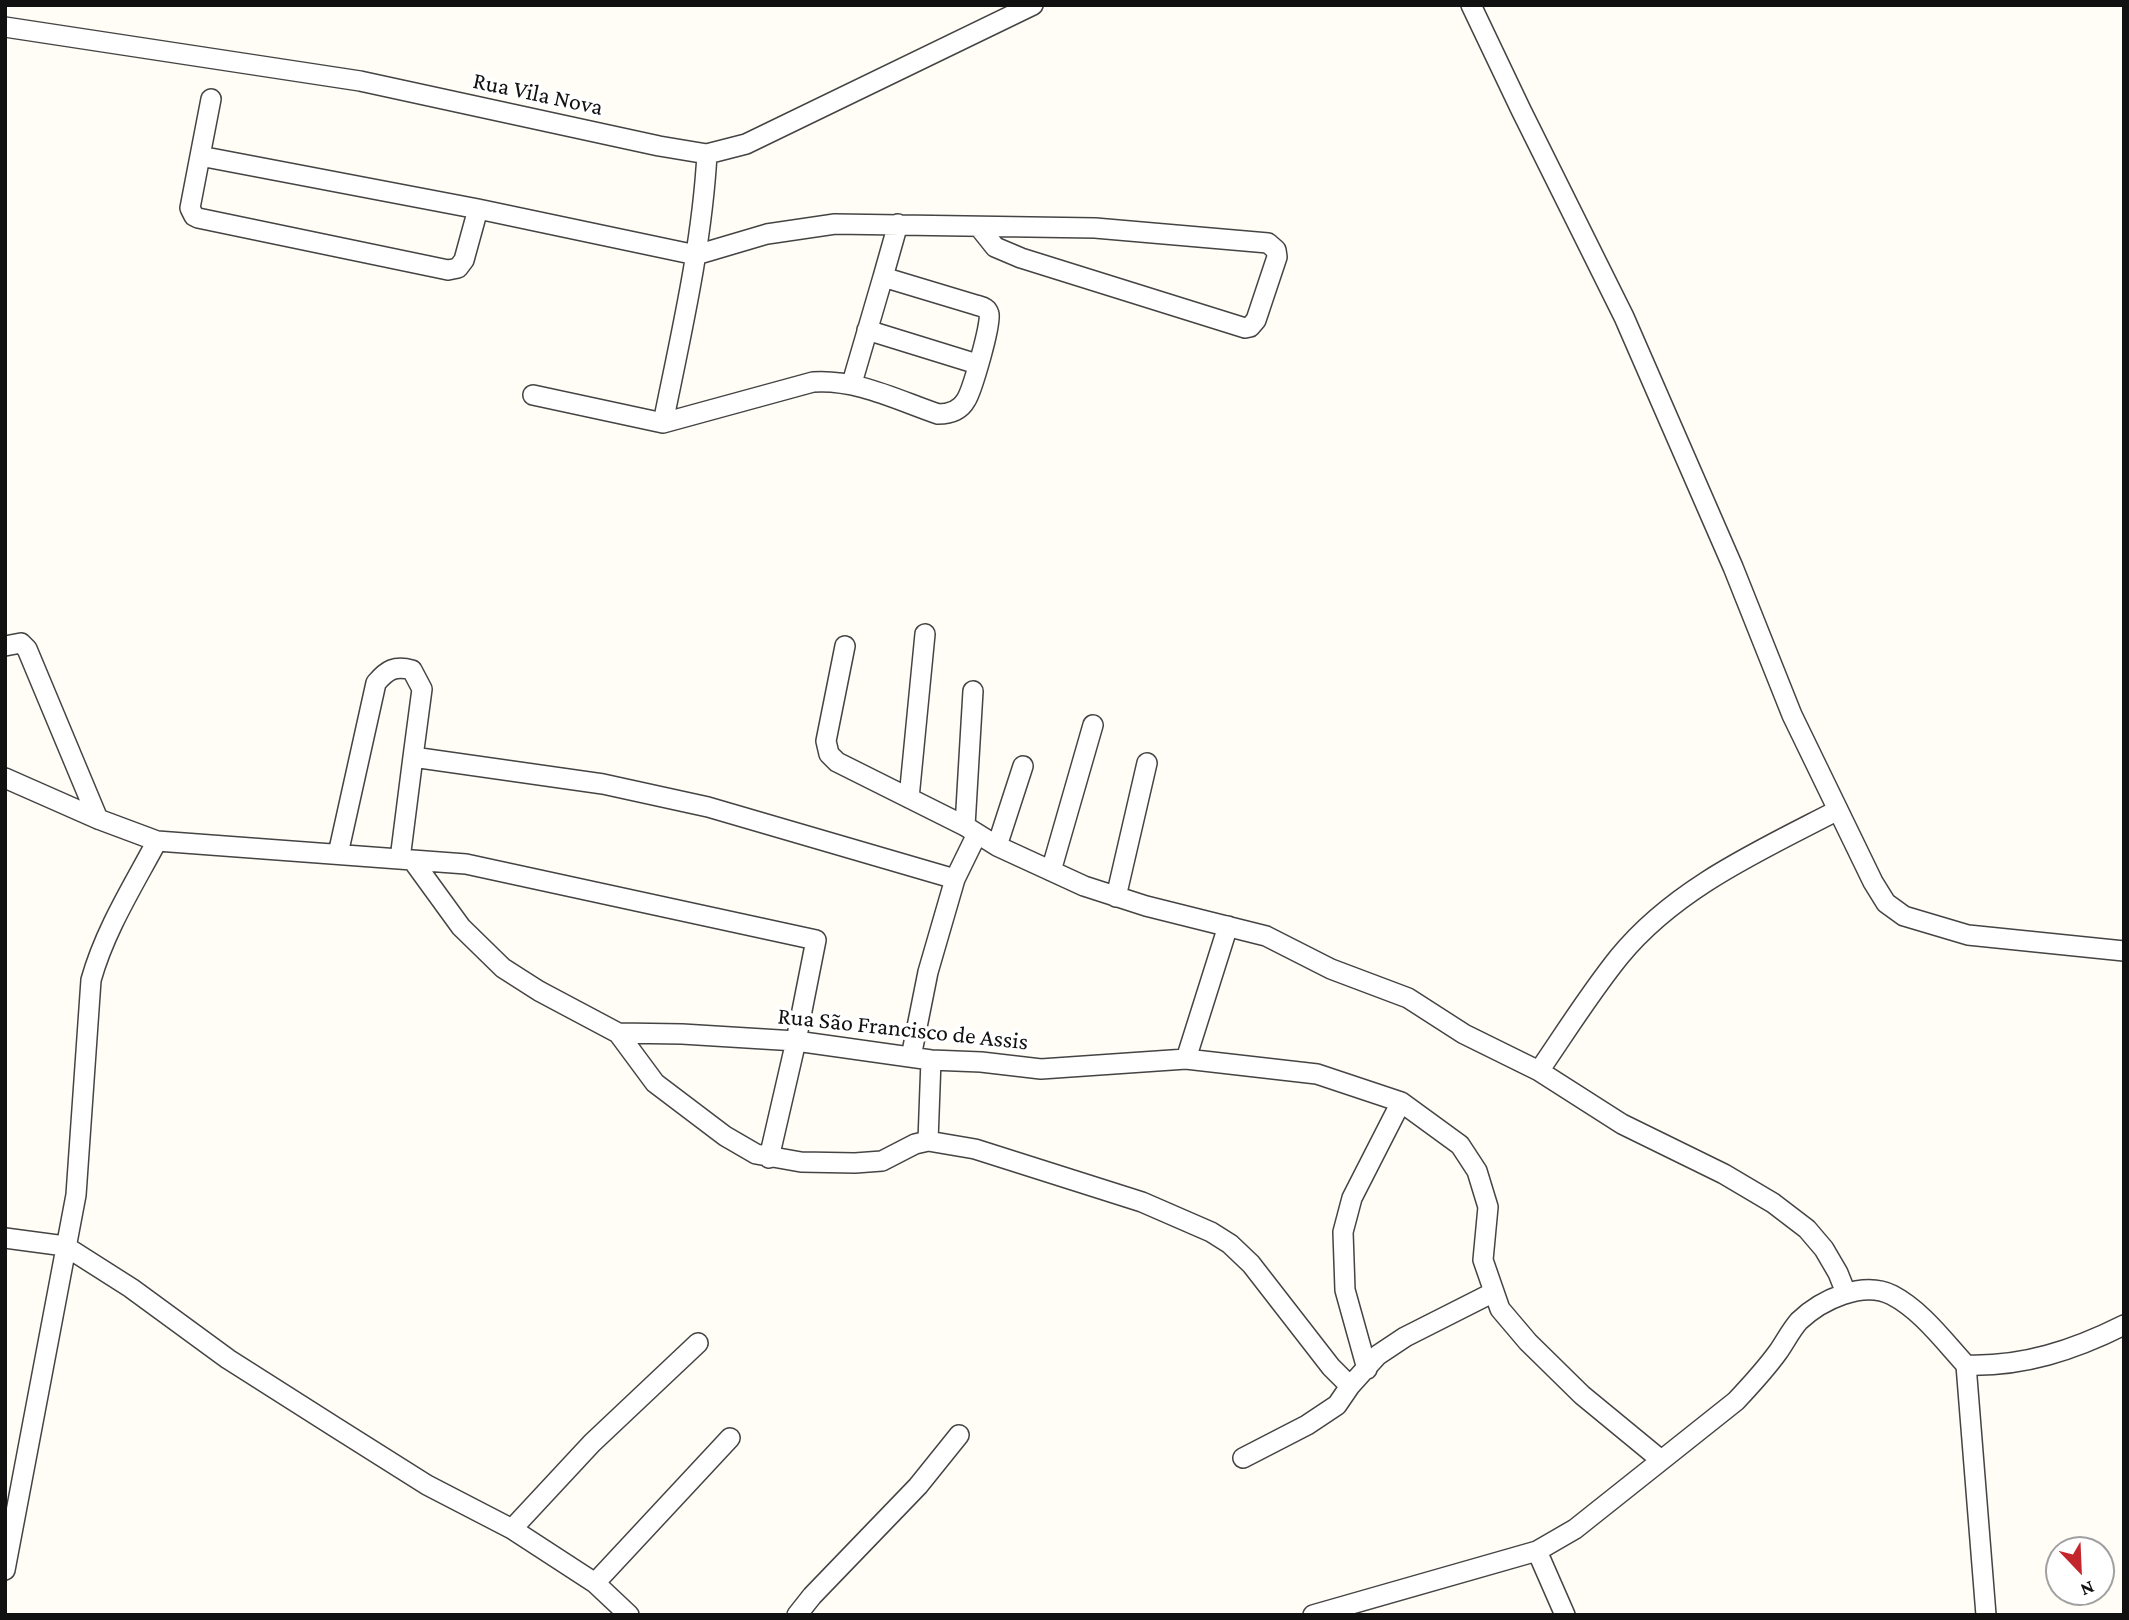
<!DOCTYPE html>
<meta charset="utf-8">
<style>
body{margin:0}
#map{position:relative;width:2129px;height:1620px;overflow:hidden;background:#fffdf5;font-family:"Crimson Pro",serif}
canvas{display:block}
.frame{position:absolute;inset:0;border:7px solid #111;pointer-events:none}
.north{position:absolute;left:2045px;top:1536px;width:70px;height:70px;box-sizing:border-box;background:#fff;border:2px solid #a0a0a0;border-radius:50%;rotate:157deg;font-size:19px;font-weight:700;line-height:28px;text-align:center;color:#111}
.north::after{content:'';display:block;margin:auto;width:24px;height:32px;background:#c4262e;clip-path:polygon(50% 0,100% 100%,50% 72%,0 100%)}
</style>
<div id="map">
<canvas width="2129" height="1620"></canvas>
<div class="frame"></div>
<div class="north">N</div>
</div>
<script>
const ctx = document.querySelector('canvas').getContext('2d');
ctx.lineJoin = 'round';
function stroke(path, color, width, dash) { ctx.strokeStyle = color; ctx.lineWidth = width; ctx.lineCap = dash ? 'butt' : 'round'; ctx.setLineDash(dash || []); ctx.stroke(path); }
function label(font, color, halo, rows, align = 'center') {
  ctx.font = font + ' "Crimson Pro",serif'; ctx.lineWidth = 7; ctx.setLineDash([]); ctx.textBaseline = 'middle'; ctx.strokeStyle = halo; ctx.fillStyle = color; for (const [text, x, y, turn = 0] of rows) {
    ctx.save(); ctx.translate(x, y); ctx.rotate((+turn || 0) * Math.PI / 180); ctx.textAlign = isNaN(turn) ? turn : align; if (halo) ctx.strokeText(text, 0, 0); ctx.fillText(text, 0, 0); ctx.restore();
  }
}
const street = new Path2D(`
 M 1471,5 L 1521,110 L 1624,317 L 1733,567 L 1792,715 L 1873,882 L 1886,903 L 1904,916 L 1968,935 L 2124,951
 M 5,27 L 360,81 L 659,146 L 707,154 L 746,144 L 1033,5
 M 200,156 L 211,99
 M 478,209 L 464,260 L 458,268 L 448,270 L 198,218 L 194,216 L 190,208 L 200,156 L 478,209 L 696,255 L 767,234 L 835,224 L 1095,228 L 1268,243 L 1276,250 L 1277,257 L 1256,320 L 1250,327 L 1245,328 L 1021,258 L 995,247 L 979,227
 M 867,330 L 977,364
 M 852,383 L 883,277
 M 533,395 L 663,423 C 681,334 702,245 707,154
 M 663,423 L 813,382 C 857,379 897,400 938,414 C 949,414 960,411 966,400 C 972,391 992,322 989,314 C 987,307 982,307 976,305 L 883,277 L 898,224
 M 5,646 L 21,643 L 27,649 L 98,819
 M 845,646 L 826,741 L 829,754 L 837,762 L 965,826 L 997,846 L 1084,886 L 1146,906 L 1266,936 L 1331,969 L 1408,998 L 1464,1034 L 1539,1071 L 1622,1124 L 1724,1174 L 1773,1203 L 1807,1229 L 1824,1249 L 1838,1273 L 1846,1293
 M 5,778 L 98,819 L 157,841 L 466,864 L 816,940 L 796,1041 L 769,1158
 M 909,798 L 925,634
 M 965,826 L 973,691
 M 997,846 L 1023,766
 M 338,854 L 376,683 C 387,670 395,665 412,670 L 422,689 L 413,757
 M 400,859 L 413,757 L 603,784 L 708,807 L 955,879
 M 413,861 L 461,927 L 503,968 L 539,991 L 618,1033 L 682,1034 L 796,1041 L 931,1060 L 981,1062 L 1041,1069 L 1186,1059 L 1317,1074 L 1401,1102 L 1460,1145 L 1477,1171 L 1488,1207 L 1483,1260 L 1500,1309 L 1528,1342 L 1582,1395 L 1661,1460
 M 1051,871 L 1093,725
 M 1116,897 L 1147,763
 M 618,1033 L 655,1083 L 725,1136 L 756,1154 L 801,1162 L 855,1163 L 882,1161 L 915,1144 L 928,1141 L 975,1149 L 1142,1202 L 1211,1232 L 1230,1244 L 1251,1264 L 1331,1367 L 1350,1386 L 1378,1355 L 1405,1337 L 1494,1292
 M 911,1057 L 928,972 L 955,879 L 977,834
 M 1186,1059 L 1228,926
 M 1539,1071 C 1565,1033 1590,993 1619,957 C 1675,888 1761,850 1838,810
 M 928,1141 L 931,1060
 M 5,1238 L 65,1246 L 131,1288 L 228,1359 L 335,1427 L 427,1485 L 512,1529 L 595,1583 L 629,1615
 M 1966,1365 L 1986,1615
 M 1367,1369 L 1345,1290 L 1343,1232 L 1352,1198 L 1401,1102
 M 1243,1458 L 1307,1425 L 1337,1405 L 1350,1386
 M 512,1529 L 592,1443 L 698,1343
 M 1537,1551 L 1565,1615
 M 5,1570 L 76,1195 L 91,980 C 105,930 133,886 157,841
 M 595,1583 L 730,1438
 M 797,1615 L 812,1596 L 918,1486 L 959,1435
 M 1313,1615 L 1537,1551 L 1575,1529 L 1736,1401 C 1751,1385 1765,1370 1778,1352 C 1785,1342 1791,1330 1799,1321 C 1821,1300 1863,1280 1892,1295 C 1921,1310 1944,1341 1966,1365 C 2023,1367 2074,1350 2124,1325`);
stroke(street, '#444', 22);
stroke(street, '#fff', 19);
label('24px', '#111', '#fff', [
 ["Rua Vila Nova",538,94,12],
 ["Rua São Francisco de Assis",903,1029,6]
]);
</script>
